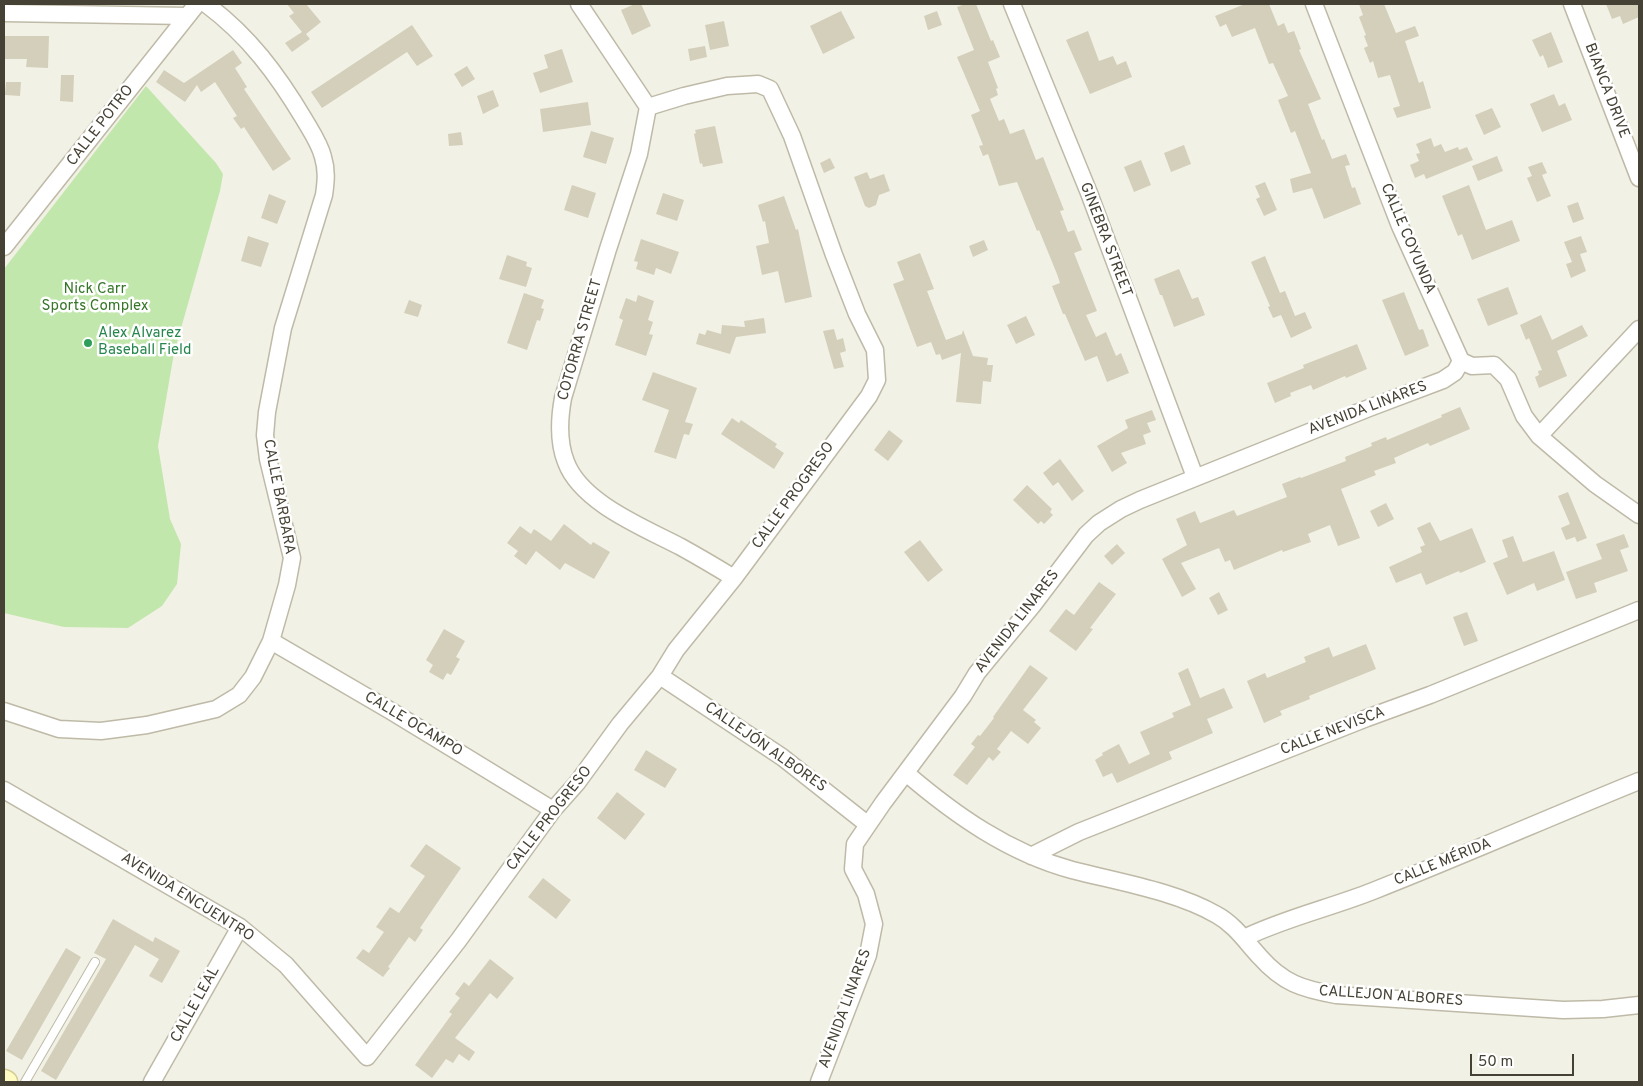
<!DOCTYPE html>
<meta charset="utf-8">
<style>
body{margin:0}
#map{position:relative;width:1643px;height:1086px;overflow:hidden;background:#f2f1e5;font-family:Overpass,sans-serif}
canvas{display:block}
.frame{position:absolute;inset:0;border:5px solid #454134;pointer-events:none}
.scale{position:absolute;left:1470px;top:1054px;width:104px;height:22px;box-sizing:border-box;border:2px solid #454134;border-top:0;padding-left:6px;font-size:15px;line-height:18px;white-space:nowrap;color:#454134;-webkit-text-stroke:4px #fff;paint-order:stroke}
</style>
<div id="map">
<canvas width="1643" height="1086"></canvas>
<div class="frame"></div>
<div class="scale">50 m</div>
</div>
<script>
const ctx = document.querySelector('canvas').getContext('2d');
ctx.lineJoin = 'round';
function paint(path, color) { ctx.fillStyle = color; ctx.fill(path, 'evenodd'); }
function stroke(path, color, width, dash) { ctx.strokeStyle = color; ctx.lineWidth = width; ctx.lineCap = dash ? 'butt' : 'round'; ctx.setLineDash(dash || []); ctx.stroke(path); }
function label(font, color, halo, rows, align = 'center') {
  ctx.font = font + ' Overpass,sans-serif'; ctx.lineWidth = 5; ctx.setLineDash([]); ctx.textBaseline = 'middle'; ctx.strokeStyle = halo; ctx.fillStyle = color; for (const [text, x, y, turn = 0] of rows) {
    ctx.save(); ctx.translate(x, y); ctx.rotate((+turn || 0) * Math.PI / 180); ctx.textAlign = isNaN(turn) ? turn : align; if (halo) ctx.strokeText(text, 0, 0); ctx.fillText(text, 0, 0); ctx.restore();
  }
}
paint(new Path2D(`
 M 146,86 L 216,163 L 223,174 L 220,191 L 174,353 L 158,446 L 170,519 L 181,544 L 177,584 L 162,606 L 128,628 L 64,627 L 4,613 L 4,269 Z`), '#c2e7ad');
paint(new Path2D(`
 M 287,4 L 306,4 L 321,22 L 306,34 L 310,39 L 292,52 L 285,43 L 302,32 L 289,16 L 294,13 Z
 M 635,4 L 641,4 L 651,26 L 632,35 L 621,10 Z
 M 965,4 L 976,4 L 991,41 L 993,40 L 1000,57 L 988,62 L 998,88 L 996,89 L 998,95 L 990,99 L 999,121 L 1004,119 L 1010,134 L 1024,129 L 1036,160 L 1043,157 L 1064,210 L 1060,211 L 1068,232 L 1074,230 L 1082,250 L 1074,253 L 1097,311 L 1086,315 L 1096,337 L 1106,332 L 1116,356 L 1121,353 L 1129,373 L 1107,382 L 1097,356 L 1085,361 L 1065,314 L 1063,314 L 1052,286 L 1060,283 L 1057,274 L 1039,230 L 1037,231 L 1017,182 L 999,186 L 988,154 L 983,156 L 979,146 L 983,145 L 971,115 L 980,111 L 957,57 L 974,50 L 957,7 Z
 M 1245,4 L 1269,4 L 1278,26 L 1284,23 L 1288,33 L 1294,31 L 1301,49 L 1299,50 L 1321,99 L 1308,104 L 1322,140 L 1324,139 L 1332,159 L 1346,154 L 1350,165 L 1345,166 L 1352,188 L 1355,187 L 1361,204 L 1324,219 L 1312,188 L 1293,193 L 1290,179 L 1311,173 L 1295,131 L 1291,133 L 1278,100 L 1288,96 L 1273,63 L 1269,64 L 1255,28 L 1232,37 L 1226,24 L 1220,27 L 1215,16 Z
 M 1359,4 L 1384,4 L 1396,33 L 1415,26 L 1419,36 L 1405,41 L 1419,83 L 1423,81 L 1431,108 L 1397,118 L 1393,108 L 1400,106 L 1390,75 L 1378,78 L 1373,61 L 1370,63 L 1364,48 L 1368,46 L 1364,36 L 1366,35 L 1359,17 L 1363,15 Z
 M 1606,4 L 1639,4 L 1639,17 L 1623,24 L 1620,16 L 1612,19 Z
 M 841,11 L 855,38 L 823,54 L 810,26 Z
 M 937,11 L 942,25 L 928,30 L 924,16 Z
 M 724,21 L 729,46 L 710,50 L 705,25 Z
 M 412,25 L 433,56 L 417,66 L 407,52 L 322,108 L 311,92 Z
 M 1088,31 L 1099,61 L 1113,56 L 1117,65 L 1126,61 L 1132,77 L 1090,94 L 1066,40 Z
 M 1551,32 L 1563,62 L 1548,68 L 1543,55 L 1540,57 L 1532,40 Z
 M 4,36 L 49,36 L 48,68 L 26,67 L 27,59 L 4,59 Z
 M 705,46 L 707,57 L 690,61 L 688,49 Z
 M 562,49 L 573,82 L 540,93 L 533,73 L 548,68 L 544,55 Z
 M 233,50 L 242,63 L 235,68 L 247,87 L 244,89 L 291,159 L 273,171 L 244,127 L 241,129 L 233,118 L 237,116 L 215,82 L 201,92 L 197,85 L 185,102 L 156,82 L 164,70 L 184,83 Z
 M 467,66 L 475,79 L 462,87 L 454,74 Z
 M 61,75 L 74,75 L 73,102 L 60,101 Z
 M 6,82 L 21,82 L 20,96 L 5,95 Z
 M 493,90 L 499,106 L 483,114 L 477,96 Z
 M 1554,94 L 1559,106 L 1565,103 L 1572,120 L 1542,132 L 1530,104 Z
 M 588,102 L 591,125 L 543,132 L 540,109 Z
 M 1492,108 L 1501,127 L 1484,135 L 1475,115 Z
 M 715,126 L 723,163 L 703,167 L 702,163 L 700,164 L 694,134 L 696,133 L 695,130 Z
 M 591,131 L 614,138 L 606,164 L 583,157 Z
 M 461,132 L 463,145 L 449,146 L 448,134 Z
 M 1431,138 L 1434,147 L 1441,144 L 1445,152 L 1458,147 L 1459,150 L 1467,147 L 1473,160 L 1426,179 L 1424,174 L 1415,178 L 1410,165 L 1419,161 L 1416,154 L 1420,153 L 1416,144 Z
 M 1184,145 L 1191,164 L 1171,172 L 1164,153 Z
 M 1497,156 L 1503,171 L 1478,181 L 1472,166 Z
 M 830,158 L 835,168 L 824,173 L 820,163 Z
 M 1141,160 L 1151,185 L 1134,192 L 1124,167 Z
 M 1542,162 L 1547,173 L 1542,175 L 1551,196 L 1537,202 L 1527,178 L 1532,176 L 1528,167 Z
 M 867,172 L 870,179 L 884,174 L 890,191 L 879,195 L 876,205 L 869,208 L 865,206 L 854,177 Z
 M 1265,182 L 1277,210 L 1264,216 L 1256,199 L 1260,197 L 1255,186 Z
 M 572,185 L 596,193 L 588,218 L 564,210 Z
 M 1469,185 L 1486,230 L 1512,220 L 1520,241 L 1472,260 L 1462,234 L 1458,236 L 1442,196 Z
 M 663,193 L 684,200 L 677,221 L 656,214 Z
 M 269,194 L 286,201 L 277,224 L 261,218 Z
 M 784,196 L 796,230 L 798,229 L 812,297 L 785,303 L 778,271 L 762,275 L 756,246 L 769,243 L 765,221 L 763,222 L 758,205 Z
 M 1578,202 L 1584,219 L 1573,223 L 1567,206 Z
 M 248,236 L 269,243 L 261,267 L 241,261 Z
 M 1581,236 L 1587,252 L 1580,254 L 1586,271 L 1571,278 L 1566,264 L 1572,262 L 1564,242 Z
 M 641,239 L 679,252 L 671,274 L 656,268 L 654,275 L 636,269 L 638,262 L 634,261 Z
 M 984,240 L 988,250 L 973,257 L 969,246 Z
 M 920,253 L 934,289 L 927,291 L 946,340 L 962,334 L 963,330 L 973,356 L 988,358 L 987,365 L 993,365 L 991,382 L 983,381 L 981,404 L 956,402 L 961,353 L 942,360 L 940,354 L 936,355 L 931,342 L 917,347 L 893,284 L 904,280 L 897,262 Z
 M 507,255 L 527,262 L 526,266 L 532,268 L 526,287 L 499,279 Z
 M 1265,256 L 1280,293 L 1285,291 L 1295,316 L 1305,312 L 1312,328 L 1291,338 L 1281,315 L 1273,318 L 1268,307 L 1270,306 L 1251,262 Z
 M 1179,269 L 1192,299 L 1198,297 L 1205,315 L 1174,327 L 1162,295 L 1160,295 L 1154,279 Z
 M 1508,287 L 1518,314 L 1488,326 L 1477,299 Z
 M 1404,292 L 1419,330 L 1423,329 L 1429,346 L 1405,356 L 1382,300 Z
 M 524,293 L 544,300 L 541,308 L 544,309 L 540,321 L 537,320 L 527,350 L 507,343 Z
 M 638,295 L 654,301 L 648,320 L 653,322 L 649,334 L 653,335 L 646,356 L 615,345 L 623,320 L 619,318 L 626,298 L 636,302 Z
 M 409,300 L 422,305 L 418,317 L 404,313 Z
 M 1541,315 L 1552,340 L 1582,325 L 1588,336 L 1557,351 L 1567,376 L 1539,388 L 1535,377 L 1539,375 L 1538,371 L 1542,370 L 1529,338 L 1526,340 L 1520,325 Z
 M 1026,316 L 1035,335 L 1016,344 L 1007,325 Z
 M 764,318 L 766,333 L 736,337 L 730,354 L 696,344 L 699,333 L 705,335 L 707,330 L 721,334 L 722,325 L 745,327 L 744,321 Z
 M 834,329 L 837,340 L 843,338 L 846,351 L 840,353 L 844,367 L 834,369 L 823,331 Z
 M 1357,344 L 1367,369 L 1346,378 L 1345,376 L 1313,390 L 1311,385 L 1290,393 L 1291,396 L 1275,403 L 1267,383 L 1304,368 L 1303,365 Z
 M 653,372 L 697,388 L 685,422 L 693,424 L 689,435 L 684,434 L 676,459 L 654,452 L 669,410 L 642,400 Z
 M 1460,407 L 1470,429 L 1430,446 L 1428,443 L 1394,458 L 1396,463 L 1374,471 L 1376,475 L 1341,489 L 1360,538 L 1338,546 L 1330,525 L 1308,534 L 1311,542 L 1283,552 L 1282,550 L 1234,570 L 1230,560 L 1225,562 L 1219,548 L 1181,563 L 1196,589 L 1182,597 L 1162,559 L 1187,545 L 1176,519 L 1195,511 L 1200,523 L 1234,510 L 1237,516 L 1287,497 L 1282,484 L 1300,477 L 1301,478 L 1346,461 L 1345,457 L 1372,446 L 1371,443 L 1386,437 L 1387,440 L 1442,417 L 1441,415 Z
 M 1152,410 L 1156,420 L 1147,423 L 1151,432 L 1143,435 L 1146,444 L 1121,453 L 1127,463 L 1112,472 L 1097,446 L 1128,428 L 1125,420 Z
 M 732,418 L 739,423 L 741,420 L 777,444 L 775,447 L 784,453 L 774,469 L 721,434 Z
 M 889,430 L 903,441 L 888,461 L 874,450 Z
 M 1060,459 L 1084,491 L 1072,501 L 1058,482 L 1053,486 L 1043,473 Z
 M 1027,485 L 1052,509 L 1050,512 L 1053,515 L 1044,524 L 1041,521 L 1038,524 L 1013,500 Z
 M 1568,492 L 1587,538 L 1577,542 L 1575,537 L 1566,540 L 1561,528 L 1570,524 L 1558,496 Z
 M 1386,503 L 1394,519 L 1378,527 L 1370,511 Z
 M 1430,522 L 1440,541 L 1472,528 L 1486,562 L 1460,573 L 1459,571 L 1426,585 L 1421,573 L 1396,583 L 1389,567 L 1422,552 L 1420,547 L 1425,545 L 1417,528 Z
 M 564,524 L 591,545 L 593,542 L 610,552 L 594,579 L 565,563 L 560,570 L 536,551 L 526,565 L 514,556 L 518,551 L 507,543 L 520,526 L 531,534 L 534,529 L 551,541 Z
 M 1624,534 L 1629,547 L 1620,550 L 1628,571 L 1594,583 L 1597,592 L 1576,599 L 1566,572 L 1602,559 L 1596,544 Z
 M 1513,536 L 1523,562 L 1554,551 L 1565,580 L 1537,591 L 1534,583 L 1507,595 L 1493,563 L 1508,557 L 1502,540 Z
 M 920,540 L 943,570 L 928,582 L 904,552 Z
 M 1117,544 L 1125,553 L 1112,565 L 1104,556 Z
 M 1099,582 L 1116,594 L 1090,628 L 1093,629 L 1076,651 L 1049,631 L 1066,609 L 1074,615 Z
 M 1219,592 L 1228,610 L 1218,615 L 1209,598 Z
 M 1467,612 L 1478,641 L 1464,646 L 1453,617 Z
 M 444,629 L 465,641 L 456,657 L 460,659 L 451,675 L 447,673 L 443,680 L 429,672 L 433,665 L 426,660 Z
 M 1366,644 L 1376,669 L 1309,696 L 1310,699 L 1280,711 L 1282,715 L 1264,723 L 1247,681 L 1265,673 L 1267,678 L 1306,662 L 1304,657 L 1329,647 L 1333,657 Z
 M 1030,665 L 1048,678 L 1023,710 L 1036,720 L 1034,722 L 1041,728 L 1028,744 L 1011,731 L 997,749 L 1001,752 L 993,761 L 989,757 L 967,785 L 953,775 L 975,747 L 971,744 L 978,735 L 980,736 L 994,718 L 993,717 Z
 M 1188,668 L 1200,698 L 1224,688 L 1233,708 L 1207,719 L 1213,733 L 1169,752 L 1172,759 L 1117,783 L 1112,773 L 1103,777 L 1095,760 L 1103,755 L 1102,753 L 1119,744 L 1129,764 L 1150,754 L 1140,732 L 1174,717 L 1172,713 L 1191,705 L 1178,673 Z
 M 646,750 L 677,769 L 665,788 L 634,770 Z
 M 617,792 L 645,814 L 625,840 L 597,818 Z
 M 426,844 L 461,868 L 420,928 L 423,930 L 415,942 L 409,937 L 388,967 L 390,968 L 383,977 L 356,958 L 363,949 L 369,953 L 384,932 L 376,927 L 390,907 L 399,913 L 425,876 L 410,866 Z
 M 543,878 L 571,900 L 556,919 L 528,897 Z
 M 113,919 L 153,942 L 155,937 L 180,951 L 162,983 L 149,976 L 159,959 L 135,945 L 56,1080 L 41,1071 L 106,959 L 94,953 Z
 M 66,948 L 81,957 L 22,1060 L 6,1051 Z
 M 490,959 L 514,978 L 497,999 L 490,993 L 455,1038 L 475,1052 L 469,1061 L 459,1054 L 453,1063 L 446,1059 L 432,1078 L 415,1065 L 452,1014 L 449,1012 L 460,998 L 455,994 L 464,982 L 469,986 Z`), '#d4cfba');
const lane = new Path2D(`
 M 25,1082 L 95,962`);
const street = new Path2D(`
 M 1012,4 L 1089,193 L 1195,477
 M 1314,4 L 1400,226 L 1461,361 L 1472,366 L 1494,365 L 1508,379 L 1524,416 L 1539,436 L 1595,484 L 1639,515
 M 1572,4 L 1639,178
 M 4,13 L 187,16
 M 648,107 L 639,154 L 608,249 L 563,398 C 559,420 558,442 566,462 C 581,503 645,528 681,547 C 699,557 716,567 734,578
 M 4,247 L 197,4
 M 1539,436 L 1639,329
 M 271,641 L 391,711 L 553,810
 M 660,676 L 782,757 L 867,824
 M 4,711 L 59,729 L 101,731 L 147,725 L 216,709 L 239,695 L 253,677 L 271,641 L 287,585 L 292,558 L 268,459 L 265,435 L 267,412 L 283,328 L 324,195 C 326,181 327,170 323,157 C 320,144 311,131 304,119 C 277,74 249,36 206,4
 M 906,773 C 955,815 1009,853 1072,870 C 1118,882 1175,891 1217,915 C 1235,925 1246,942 1260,957 C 1283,983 1302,989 1336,995 L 1563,1010 L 1603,1009 L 1639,1005
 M 4,790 L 240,927 L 286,965 L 367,1057 L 458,941 L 553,810 L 577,783 L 620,724 L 660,676 L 676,650 L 734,578 L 869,396 L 877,380 L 875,350 L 857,314 L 834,255 L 792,136 L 770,89 L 758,84 L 727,86 L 684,96 L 648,107 L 579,4
 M 1031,856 L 1079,832 L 1367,718 L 1430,695 L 1639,610
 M 1244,938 C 1285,918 1330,908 1373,891 C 1462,856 1550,817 1639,781
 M 152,1082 L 240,927
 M 819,1082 L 868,955 L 874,924 L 866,894 L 853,869 L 855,844 L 883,803 L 963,696 L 977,673 L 1033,605 L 1086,535 L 1099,523 L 1121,509 L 1140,500 L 1369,408 L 1443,380 L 1455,372 L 1461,361`);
const secondary = new Path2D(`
 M 4,1081 L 6,1082`);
stroke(lane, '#bebaa7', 10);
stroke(street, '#bebaa7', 19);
stroke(secondary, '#d3ce94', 25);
stroke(lane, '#fff', 8);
stroke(street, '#fff', 16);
stroke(secondary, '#fffbc3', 22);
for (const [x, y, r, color] of [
 [88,343,5,"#2e9e5b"]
]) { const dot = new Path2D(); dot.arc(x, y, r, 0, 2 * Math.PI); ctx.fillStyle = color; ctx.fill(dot); stroke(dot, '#fff', 2); }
label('15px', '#454134', '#fff', [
 ["BIANCA DRIVE",1606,91,69],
 ["CALLE POTRO",101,126,-52],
 ["CALLE COYUNDA",1407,239,67],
 ["GINEBRA STREET",1105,240,69],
 ["COTORRA STREET",581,340,-74],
 ["AVENIDA LINARES",1368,409,-21],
 ["CALLE PROGRESO",794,496,-54],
 ["CALLE BARBARA",278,497,79],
 ["AVENIDA LINARES",1018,622,-52],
 ["CALLE OCAMPO",413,725,31],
 ["CALLE NEVISCA",1333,732,-21],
 ["CALLEJÓN ALBORES",765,748,35],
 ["CALLE PROGRESO",550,819,-52],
 ["CALLE MÉRIDA",1443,863,-22],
 ["AVENIDA ENCUENTRO",187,898,32],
 ["CALLEJON ALBORES",1391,997,4],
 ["CALLE LEAL",196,1005,-61],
 ["AVENIDA LINARES",846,1009,-70]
]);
label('15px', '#377628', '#fff', [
 ["Nick Carr",95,290],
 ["Sports Complex",95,307]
]);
label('15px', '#27864d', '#fff', [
 ["Alex Alvarez",98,334],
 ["Baseball Field",98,351]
], 'left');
</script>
